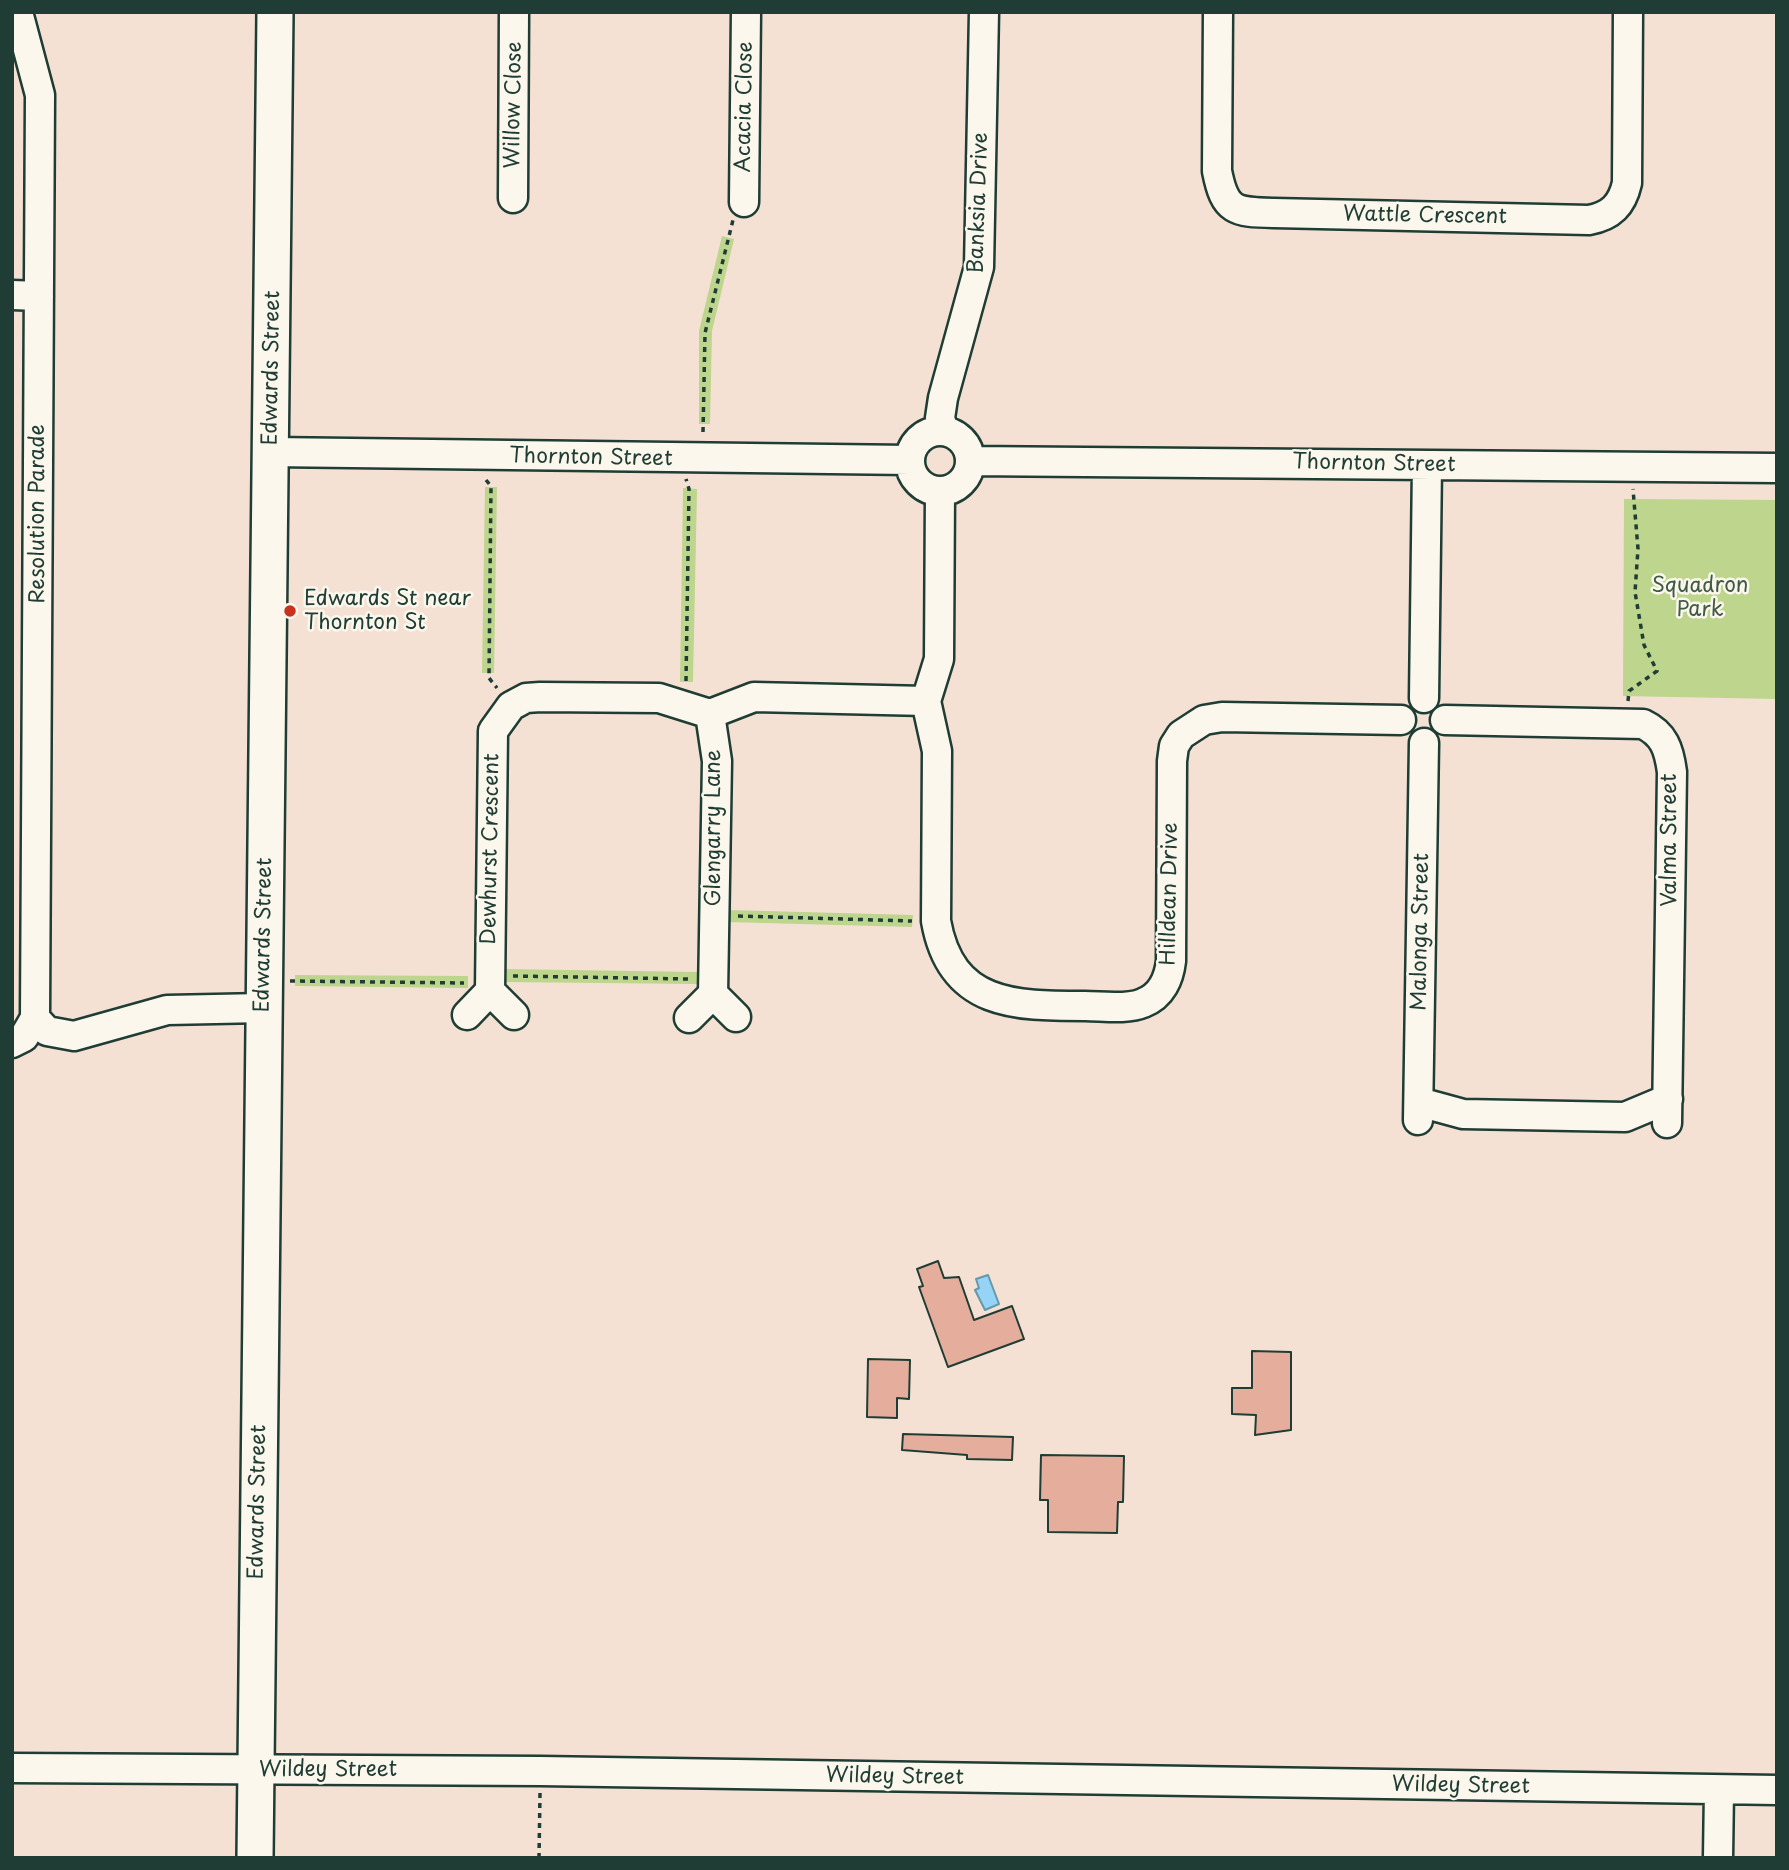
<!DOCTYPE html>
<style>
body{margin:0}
#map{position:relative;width:1789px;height:1870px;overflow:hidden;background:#f4e1d4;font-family:"Playpen Sans",sans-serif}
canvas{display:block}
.frame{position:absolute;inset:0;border:14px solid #1f3d34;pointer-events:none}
</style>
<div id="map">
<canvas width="1789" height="1870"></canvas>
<div class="frame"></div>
</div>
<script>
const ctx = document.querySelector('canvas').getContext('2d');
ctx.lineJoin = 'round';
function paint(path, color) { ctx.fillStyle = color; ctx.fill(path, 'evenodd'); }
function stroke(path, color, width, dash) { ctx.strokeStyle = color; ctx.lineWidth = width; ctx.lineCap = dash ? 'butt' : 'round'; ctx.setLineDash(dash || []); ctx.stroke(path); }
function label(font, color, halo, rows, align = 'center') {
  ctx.font = font + ' "Playpen Sans",sans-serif'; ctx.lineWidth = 5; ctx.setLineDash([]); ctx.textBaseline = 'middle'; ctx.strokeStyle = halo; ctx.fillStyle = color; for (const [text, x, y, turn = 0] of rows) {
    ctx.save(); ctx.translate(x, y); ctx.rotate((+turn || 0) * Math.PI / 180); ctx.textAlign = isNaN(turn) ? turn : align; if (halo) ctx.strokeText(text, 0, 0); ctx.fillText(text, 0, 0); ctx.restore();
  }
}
paint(new Path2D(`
 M 722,236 L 734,239 L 712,331 L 710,424 L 699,424 L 699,331 Z
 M 485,487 L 497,487 L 494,673 L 482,673 Z
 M 683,488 L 697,489 L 693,682 L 680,682 Z
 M 1624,499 L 1777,500 L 1777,699 L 1623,696 Z
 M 728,910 L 913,915 L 912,927 L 727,922 Z
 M 503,969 L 697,972 L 697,984 L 503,982 Z
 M 295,975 L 468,976 L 468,988 L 295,986 Z`), '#bdd58c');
const water = new Path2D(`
 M 988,1275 L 999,1304 L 985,1310 L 975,1290 L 979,1288 L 976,1279 Z`);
paint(water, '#96d4f7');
stroke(water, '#6698a9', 2);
const building = new Path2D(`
 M 938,1261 L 944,1278 L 959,1277 L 974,1320 L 1012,1306 L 1024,1339 L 948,1367 L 919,1287 L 923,1286 L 917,1269 Z
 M 1252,1351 L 1291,1352 L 1291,1430 L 1255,1435 L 1256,1415 L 1232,1414 L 1232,1388 L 1252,1388 Z
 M 868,1359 L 910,1360 L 909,1399 L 897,1398 L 897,1418 L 867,1417 Z
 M 903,1434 L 1013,1437 L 1012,1460 L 967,1459 L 967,1455 L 902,1450 Z
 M 1041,1455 L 1124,1456 L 1123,1502 L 1118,1502 L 1117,1533 L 1048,1532 L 1048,1500 L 1040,1500 Z`);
paint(building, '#e5ae9c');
stroke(building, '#1f3d34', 2);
const minor = new Path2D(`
 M 18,12 L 40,95 L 35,1018
 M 1218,12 L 1217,171 C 1225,212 1235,212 1274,213 L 1589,220 C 1611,216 1622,205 1627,183 L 1628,12
 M 513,198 L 514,12
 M 744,202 L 746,12
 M 12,295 L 39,296
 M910 461a30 30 0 1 1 60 0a30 30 0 1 1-60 0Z
 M 944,431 L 940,418 L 943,398 L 979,267 L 984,12
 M 271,452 L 910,460
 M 970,461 L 1777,468
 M 940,491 L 939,659 L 926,701 L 937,751 L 936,921 C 951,1006 1014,1006 1085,1006 C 1102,1006 1127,1010 1143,1003 C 1162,996 1169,978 1171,961 L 1172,761 L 1174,746 L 1181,735 L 1204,720 L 1222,717 L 1401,720
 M 1424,698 L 1427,465
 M 710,714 L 717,761 L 713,994
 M 1445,720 L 1643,724 C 1664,734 1669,749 1672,772 L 1667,1123
 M 490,991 L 493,731 L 511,706 L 526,698 L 540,697 L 659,698 L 710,714 L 754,697 L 926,701
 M 467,1015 L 490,991 L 514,1015
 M 689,1018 L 713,994 L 736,1017
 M 12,1043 L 24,1037 L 35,1018 L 47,1031 L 74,1036 L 167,1010 L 263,1008
 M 1419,1102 L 1463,1114 L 1625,1117 L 1668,1099
 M 1418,1120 L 1424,743
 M 12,1768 L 540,1771 L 1777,1790
 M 1718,1858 L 1719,1790`);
const major = new Path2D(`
 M 255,1858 L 275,12`);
stroke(minor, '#1f3d34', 33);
stroke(major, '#1f3d34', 40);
stroke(new Path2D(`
 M 703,432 L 705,333 L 733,220
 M 486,480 L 491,486 L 489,678 L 497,688
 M 686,681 L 689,489 L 686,479
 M 1628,701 L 1629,691 L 1657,671 L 1644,645 L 1635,592 L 1638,549 L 1633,489
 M 738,916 L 912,921
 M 513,976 L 690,979
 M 290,981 L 464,983
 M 539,1858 L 540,1793`), '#1f3d34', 3.5, [5, 5]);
stroke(minor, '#fbf7ec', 28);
stroke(major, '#fbf7ec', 35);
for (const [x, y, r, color] of [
 [290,611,7,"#c8321e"]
]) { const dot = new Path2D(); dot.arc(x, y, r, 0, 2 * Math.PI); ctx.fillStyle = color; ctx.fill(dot); stroke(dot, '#fbf7ec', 2.5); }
label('21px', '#1f3d34', '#fbf7ec', [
 ["Willow Close",514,105,-89],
 ["Acacia Close",745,107,-89],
 ["Banksia Drive",979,203,-88],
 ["Wattle Crescent",1425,216,1],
 ["Edwards Street",272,368,-89],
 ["Thornton Street",591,458,1],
 ["Thornton Street",1374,464,1],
 ["Resolution Parade",38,514,-90],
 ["Glengarry Lane",714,828,-90],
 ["Valma Street",1670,840,-90],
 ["Dewhurst Crescent",491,849,-89],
 ["Hilldean Drive",1170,894,-89],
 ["Malonga Street",1421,932,-89],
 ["Edwards Street",264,935,-89],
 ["Edwards Street",258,1502,-89],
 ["Wildey Street",328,1770],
 ["Wildey Street",895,1777,1],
 ["Wildey Street",1461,1786,1]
]);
label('21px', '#3f5b46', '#fbf7ec', [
 ["Squadron",1700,586],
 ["Park",1700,610]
]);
label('21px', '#1f3d34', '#fbf7ec', [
 ["Edwards St near",304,599],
 ["Thornton St",304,623]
], 'left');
</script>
